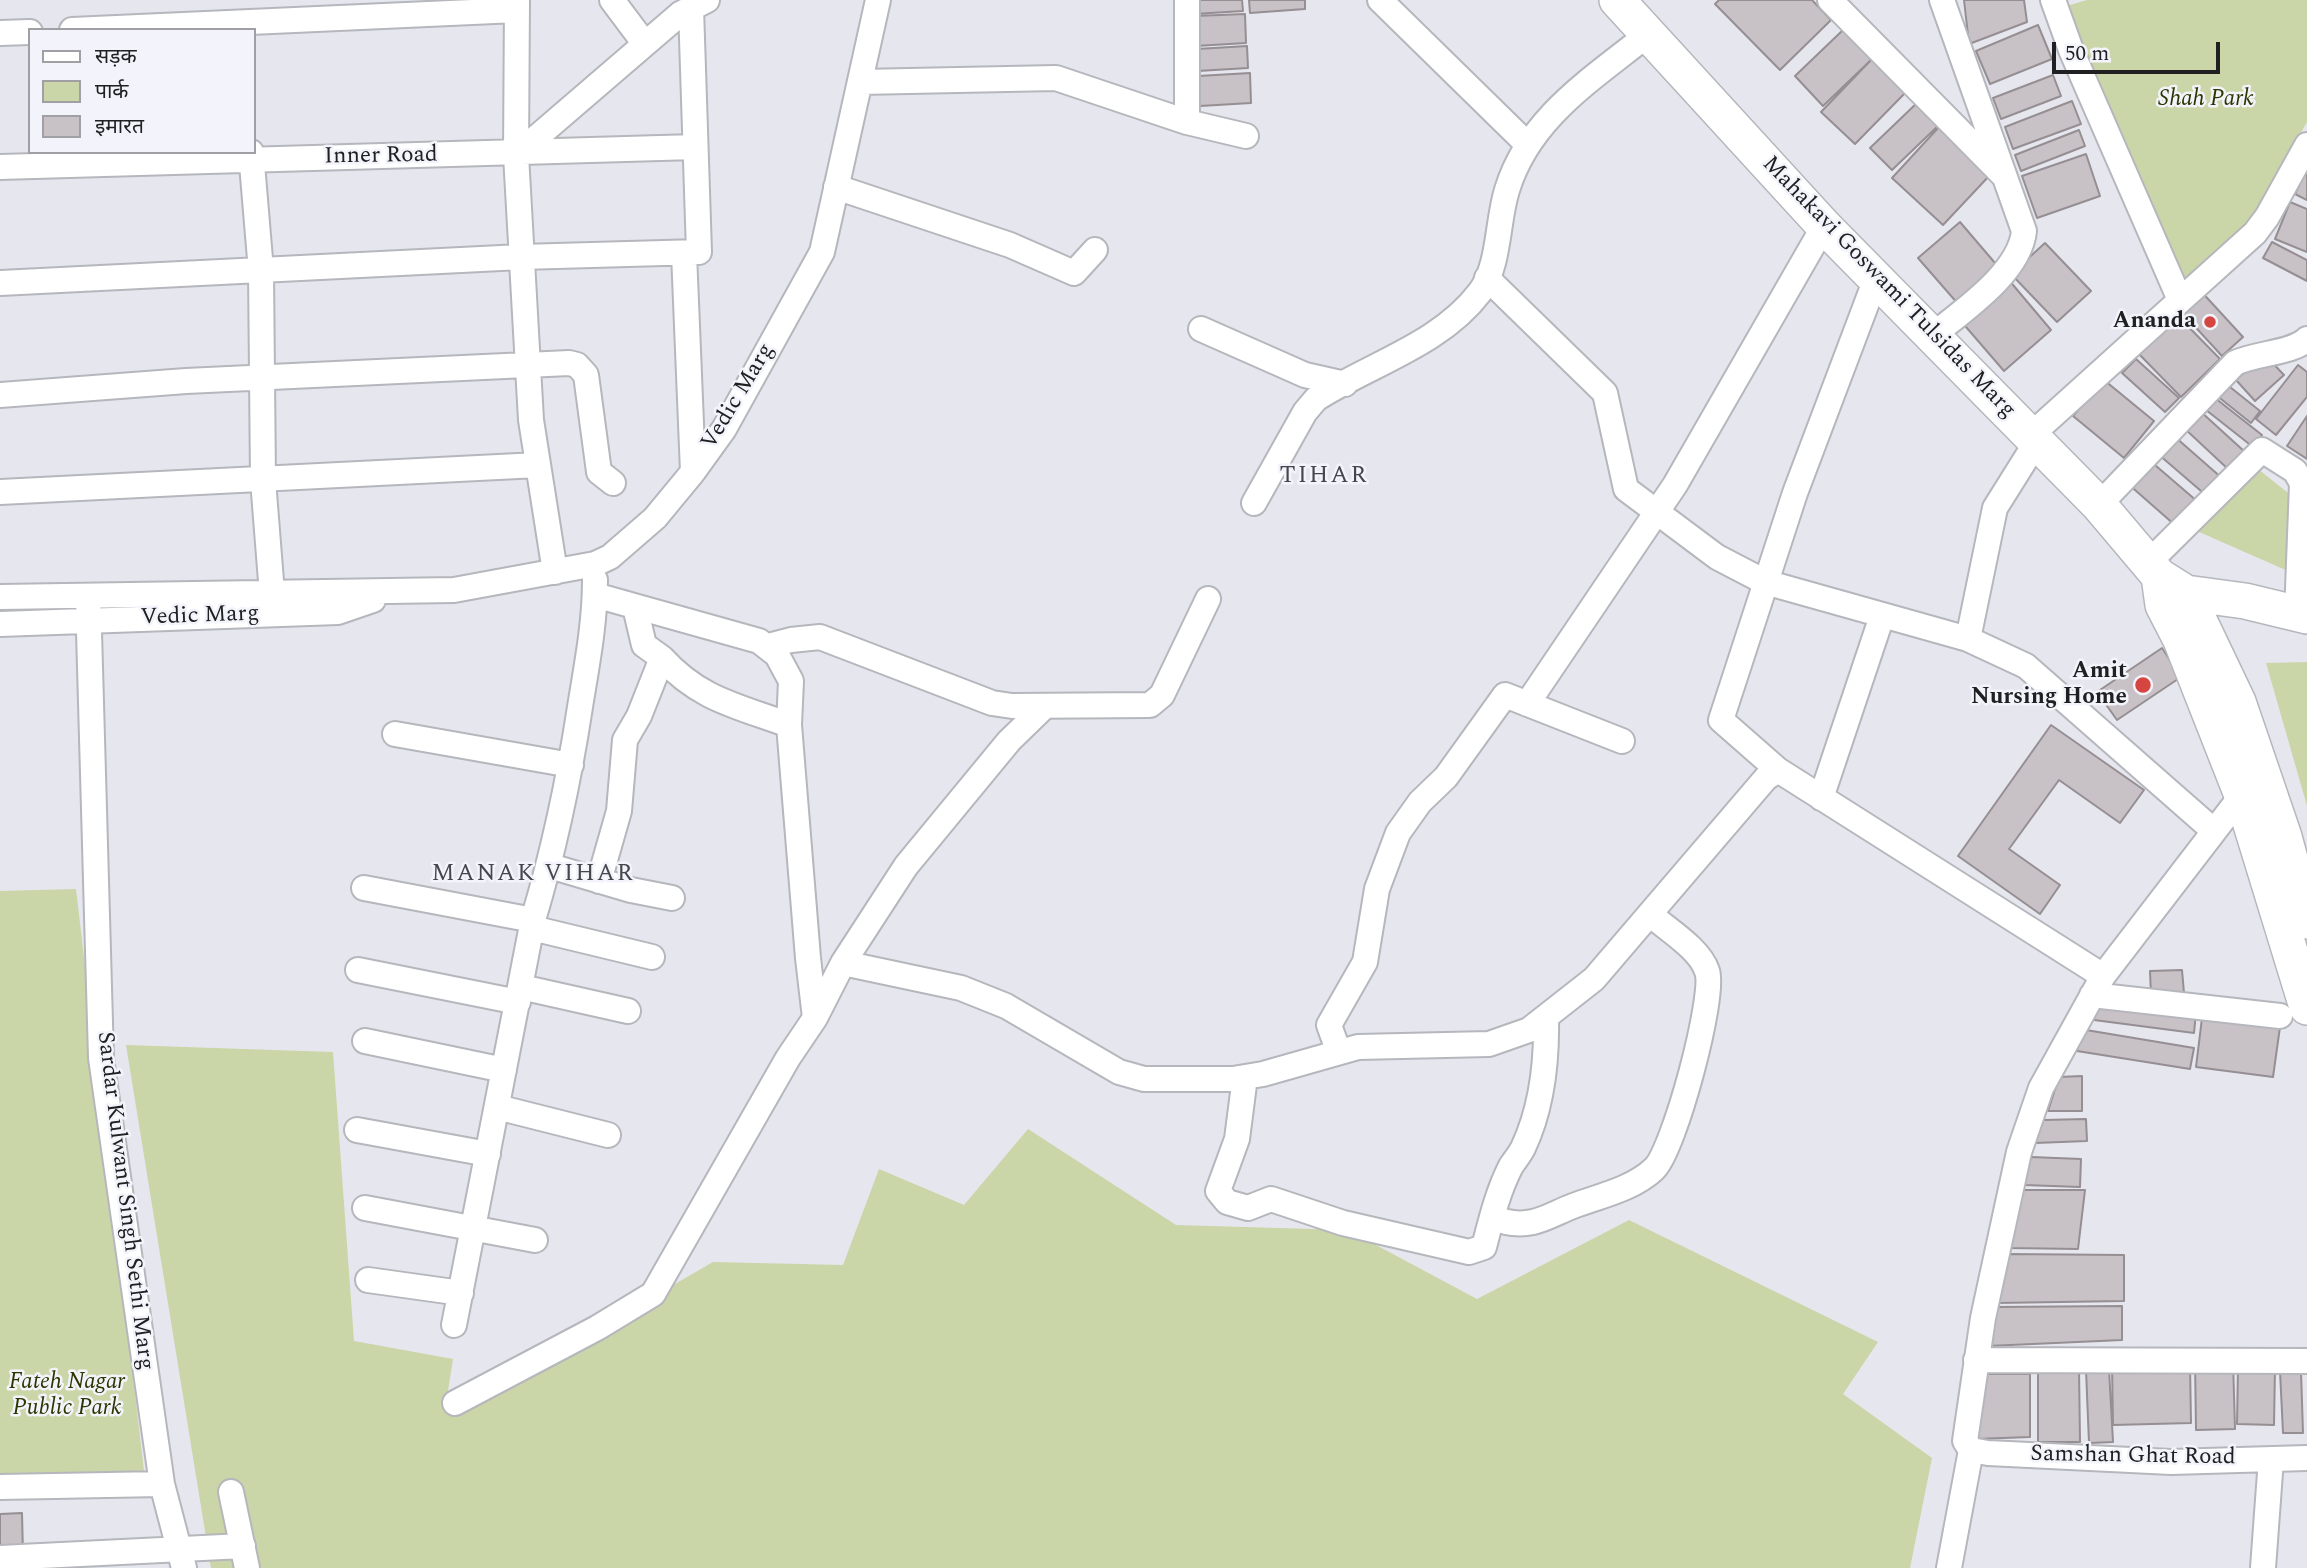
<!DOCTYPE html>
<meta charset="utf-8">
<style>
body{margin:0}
#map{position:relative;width:2307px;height:1568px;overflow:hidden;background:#e6e7ee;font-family:Spectral,"Noto Sans Devanagari",serif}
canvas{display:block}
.legend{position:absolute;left:28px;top:28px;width:228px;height:126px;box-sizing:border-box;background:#f3f4fb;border:2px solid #9f9fa4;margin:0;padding:9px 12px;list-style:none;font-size:21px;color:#202022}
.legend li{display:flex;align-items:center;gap:14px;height:35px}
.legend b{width:35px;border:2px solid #9f9fa4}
.scale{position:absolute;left:2052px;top:42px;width:168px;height:32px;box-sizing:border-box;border:4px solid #202022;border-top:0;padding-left:9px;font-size:21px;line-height:24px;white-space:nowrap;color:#202022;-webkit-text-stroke:5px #f3f4fb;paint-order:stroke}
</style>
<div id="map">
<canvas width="2307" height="1568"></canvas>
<ul class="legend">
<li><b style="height:9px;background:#fff"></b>सड़क</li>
<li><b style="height:19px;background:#cad5a8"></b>पार्क</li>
<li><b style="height:19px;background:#c8c1c5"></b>इमारत</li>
</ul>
<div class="scale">50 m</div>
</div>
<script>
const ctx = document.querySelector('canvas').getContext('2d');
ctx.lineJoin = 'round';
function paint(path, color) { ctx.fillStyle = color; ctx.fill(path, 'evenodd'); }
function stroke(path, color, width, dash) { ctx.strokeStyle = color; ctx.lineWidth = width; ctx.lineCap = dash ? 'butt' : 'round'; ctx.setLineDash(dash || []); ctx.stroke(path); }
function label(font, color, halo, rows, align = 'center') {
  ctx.font = font + ' Spectral,serif'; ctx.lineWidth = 5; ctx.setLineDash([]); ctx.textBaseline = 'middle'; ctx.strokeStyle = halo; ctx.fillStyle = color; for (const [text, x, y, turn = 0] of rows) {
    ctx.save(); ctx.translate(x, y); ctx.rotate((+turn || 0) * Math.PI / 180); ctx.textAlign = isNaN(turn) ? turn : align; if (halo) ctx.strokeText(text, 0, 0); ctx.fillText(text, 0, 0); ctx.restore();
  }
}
paint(new Path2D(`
 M 2087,0 L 2307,0 L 2307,122 L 2248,225 L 2176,288 L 2063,7 Z
 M 2258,469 L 2297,500 L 2297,575 L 2190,528 Z
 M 2307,662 L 2307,806 L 2266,663 Z
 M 76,889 L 144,1471 L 0,1474 L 0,891 Z
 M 126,1045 L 333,1052 L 354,1341 L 453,1359 L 447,1397 L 500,1385 L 713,1262 L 843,1265 L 879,1169 L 964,1205 L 1028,1129 L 1176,1225 L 1348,1230 L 1477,1299 L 1629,1220 L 1878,1342 L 1843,1394 L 1932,1458 L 1910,1568 L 211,1568 Z`), '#cad5a8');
const building = new Path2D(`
 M 1193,0 L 1242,0 L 1243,11 L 1194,14 Z
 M 1249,0 L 1305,0 L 1305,9 L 1250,13 Z
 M 1719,0 L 1812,0 L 1831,20 L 1780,70 L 1715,4 Z
 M 1964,0 L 2024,0 L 2027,22 L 1969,44 Z
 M 1245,14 L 1246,43 L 1196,46 L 1195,16 Z
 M 2038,25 L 2052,59 L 1990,84 L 1976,51 Z
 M 1844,29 L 1872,59 L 1823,106 L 1795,76 Z
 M 1247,46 L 1248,68 L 1198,71 L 1197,49 Z
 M 1872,59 L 1906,92 L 1855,144 L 1821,112 Z
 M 1250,73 L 1251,103 L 1200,106 L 1198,76 Z
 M 2053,75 L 2061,96 L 2001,119 L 1993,98 Z
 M 1919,101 L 1941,123 L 1892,170 L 1870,148 Z
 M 2072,101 L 2081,124 L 2013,149 L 2005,127 Z
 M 1939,127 L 1990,175 L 1943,225 L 1892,178 Z
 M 2079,130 L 2085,146 L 2021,171 L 2015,155 Z
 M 2086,154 L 2100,196 L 2037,218 L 2022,176 Z
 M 2307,168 L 2307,200 L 2295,194 Z
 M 2290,202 L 2307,209 L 2307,252 L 2275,239 Z
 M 1960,222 L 2001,270 L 1959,305 L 1918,258 Z
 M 2272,242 L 2307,260 L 2307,281 L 2263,258 Z
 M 2045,243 L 2091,291 L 2057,322 L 2011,274 Z
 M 2008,279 L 2051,330 L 2004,371 L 1960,320 Z
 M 2198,288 L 2243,337 L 2222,356 L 2177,307 Z
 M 2175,313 L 2220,359 L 2181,397 L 2136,351 Z
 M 2264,354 L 2284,375 L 2255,401 L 2236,380 Z
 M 2136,359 L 2179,398 L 2165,412 L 2122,373 Z
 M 2298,365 L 2307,372 L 2307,397 L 2276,435 L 2256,419 Z
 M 2220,379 L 2260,411 L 2251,423 L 2211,391 Z
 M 2104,380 L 2154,421 L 2124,458 L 2073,416 Z
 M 2210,394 L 2262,435 L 2253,447 L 2201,406 Z
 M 2200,411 L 2245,452 L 2229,470 L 2184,428 Z
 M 2307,416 L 2307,459 L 2287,446 Z
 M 2174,436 L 2223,479 L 2208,497 L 2158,454 Z
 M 2148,459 L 2198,502 L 2176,526 L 2127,483 Z
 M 2162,648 L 2181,677 L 2117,720 L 2097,692 Z
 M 2051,725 L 2144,790 L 2120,823 L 2059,780 L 2009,849 L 2060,885 L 2040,914 L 1958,856 Z
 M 2182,970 L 2184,993 L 2151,995 L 2150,971 Z
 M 2096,1001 L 2196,1013 L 2194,1033 L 2094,1020 Z
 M 2202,1018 L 2280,1027 L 2273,1077 L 2196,1067 Z
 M 2080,1029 L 2194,1048 L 2190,1069 L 2077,1051 Z
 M 2082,1076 L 2082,1111 L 2048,1111 L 2059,1077 Z
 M 2086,1119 L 2087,1141 L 2035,1143 L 2043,1120 Z
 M 2031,1157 L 2081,1159 L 2080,1187 L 2024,1185 Z
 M 2021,1190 L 2085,1190 L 2078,1249 L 2008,1248 Z
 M 2006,1254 L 2124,1255 L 2124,1301 L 1996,1303 Z
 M 2122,1306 L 2122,1340 L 1988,1346 L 1994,1307 Z
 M 2195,1361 L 2233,1361 L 2235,1429 L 2196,1430 Z
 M 2190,1364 L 2191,1423 L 2113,1425 L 2112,1365 Z
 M 2038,1368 L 2079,1368 L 2080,1442 L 2038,1442 Z
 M 2238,1368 L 2275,1368 L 2274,1425 L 2237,1424 Z
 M 2109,1369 L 2113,1442 L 2089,1443 L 2086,1370 Z
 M 2280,1371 L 2301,1371 L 2303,1433 L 2283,1433 Z
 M 1983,1374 L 2030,1374 L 2030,1437 L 1976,1439 Z
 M 22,1513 L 23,1555 L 0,1555 L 0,1514 Z`);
paint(building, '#c8c1c5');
stroke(building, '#958e92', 2);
const street = new Path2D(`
 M 517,0 L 516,155 L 531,420 L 555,572
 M 612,0 L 645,44
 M 1187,0 L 1187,122
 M 1380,0 L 1526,143
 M 1830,0 L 2002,174
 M 2053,0 L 2071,50 L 2180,300
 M 72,30 L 517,10
 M 0,33 L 30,32
 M 860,82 L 1056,78 L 1187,122 L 1246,136
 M 251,152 L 261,271 L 263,480 L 272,594
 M 516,155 L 680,14 L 707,0
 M 0,167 L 695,147
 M 836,187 L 1010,245 L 1074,273 L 1095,250
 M 684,253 L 693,472
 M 1487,278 L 1605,393 L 1626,489 L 1717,557 L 1765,582 L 1968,639 L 2026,666 L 2214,831
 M 0,283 L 521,257 L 699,252 L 691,8
 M 1201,329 L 1305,375 L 1345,384
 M 1933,335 C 1964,310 2020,272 2024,231 L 1942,0
 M 0,395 L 186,381 L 569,363 L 577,365 L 586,375 L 599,472 L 613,483
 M 2031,435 L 2255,233 L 2267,217 L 2307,145
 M 0,492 L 538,465
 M 1254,503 L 1305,412 L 1316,399 C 1370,364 1440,345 1480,292 C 1500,265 1497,221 1507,190 C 1529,118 1591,80 1647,35
 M 2099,505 L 2235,363 C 2257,353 2293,353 2307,339
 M 2148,563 L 2262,450 L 2295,471 L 2302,483 L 2297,615
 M 88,596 L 101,1058 L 162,1484 L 184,1568
 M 0,597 L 454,590 L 595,564 L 610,557 L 655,518 L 693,472 L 724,429 L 822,252 L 878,0
 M 0,624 L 338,612 L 373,600
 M 1968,639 L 1995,508 L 2037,441
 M 768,646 L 791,640 L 820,637 L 992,703 L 1012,706 L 1150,705 L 1162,695 L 1208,599
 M 662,658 C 700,700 738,706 789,725
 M 1527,704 L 1675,485 L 1824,226
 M 395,734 L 571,765
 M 1778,770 L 2103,976
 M 2242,795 L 2103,976 L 2041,1088 L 2019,1152 L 1983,1318 L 1965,1441 L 1971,1450 L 1988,1453 L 2171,1462 L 2307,1458
 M 1821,798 L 1882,616
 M 550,866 L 631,890 L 672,898
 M 599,881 L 619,811 L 625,740 L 639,716 L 662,658 L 644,645 L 635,607
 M 364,888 L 533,920
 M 532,928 L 652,957
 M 843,963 L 906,866 L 1009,741 L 1044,707
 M 358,970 L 518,1002
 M 521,987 L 628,1011
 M 2092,995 L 2280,1016
 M 815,1018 L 843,963 L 961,988 L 1006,1006 L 1119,1072 L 1144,1079 L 1233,1079 L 1263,1074 L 1358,1047 L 1489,1044 L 1529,1030 L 1594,979 L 1766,778 L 1778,770 L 1721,720 L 1795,493 L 1877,276
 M 365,1041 L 504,1070
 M 1338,1050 L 1329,1025 L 1365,962 L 1377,889 L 1398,833 L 1420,802 L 1446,777 L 1505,695 L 1622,741
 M 1245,1077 L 1237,1139 L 1218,1191 L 1227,1202 L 1248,1208 L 1271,1199 L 1343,1223 L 1469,1252 L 1484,1247 C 1491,1220 1498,1191 1511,1166 C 1515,1160 1520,1154 1523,1148 C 1542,1108 1547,1061 1546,1017
 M 497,1107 L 608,1135
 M 357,1130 L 488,1154
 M 365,1208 L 535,1240
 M 1492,1217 C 1505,1223 1519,1225 1533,1222 C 1546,1219 1560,1211 1573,1206 C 1600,1196 1633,1189 1654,1169 C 1674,1151 1716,995 1707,971 C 1700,949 1668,930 1651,915
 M 368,1280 L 461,1293
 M 454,1325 L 533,920 C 554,850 569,779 580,707 C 587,664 595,623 595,580
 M 1976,1360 L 2307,1361
 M 455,1403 L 597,1328 L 653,1294 L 788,1058 L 815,1018 L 808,958 L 789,725 L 791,681 L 777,655 L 759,641 L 595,595
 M 0,1487 L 162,1484
 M 231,1492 L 247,1568
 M 0,1558 L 243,1546
 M 1949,1568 L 1971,1450
 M 2263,1568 L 2271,1459`);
const secondary = new Path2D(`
 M 1617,0 L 1824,226 L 2099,505 L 2159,576 L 2186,593 L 2238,702 L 2284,837 L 2307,921
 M 2159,576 L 2163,605 L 2181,640 L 2242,795 L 2307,1007
 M 2186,593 L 2245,601 L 2307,616`);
stroke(street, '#b5b7bd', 28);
stroke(secondary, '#b5b7bd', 38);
stroke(street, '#fff', 24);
stroke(secondary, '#fff', 35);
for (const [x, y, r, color] of [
 [2210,322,7,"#d54640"],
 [2143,685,9,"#d54640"]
]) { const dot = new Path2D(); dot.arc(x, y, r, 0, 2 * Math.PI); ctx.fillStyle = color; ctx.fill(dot); stroke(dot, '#f3f4fb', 2.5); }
label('italic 23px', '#2d3600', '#f3f4fb', [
 ["Shah Park",2206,100],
 ["Fateh Nagar",67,1383],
 ["Public Park",67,1409]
]);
label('23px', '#202022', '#f3f4fb', [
 ["Inner Road",381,157,-1],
 ["Mahakavi Goswami Tulsidas Marg",1888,288,46],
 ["Vedic Marg",739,397,-59],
 ["Vedic Marg",200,617,-2],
 ["Sardar Kulwant Singh Sethi Marg",124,1201,83],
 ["Samshan Ghat Road",2133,1457,1]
]);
label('bold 23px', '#202022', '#f3f4fb', [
 ["Ananda",2196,322],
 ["Amit",2127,672],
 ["Nursing Home",2127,698]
], 'right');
ctx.letterSpacing = '2px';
label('24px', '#46474c', '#f3f4fb', [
 ["TIHAR",1324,477],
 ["MANAK VIHAR",533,875]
]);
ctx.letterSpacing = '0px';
</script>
